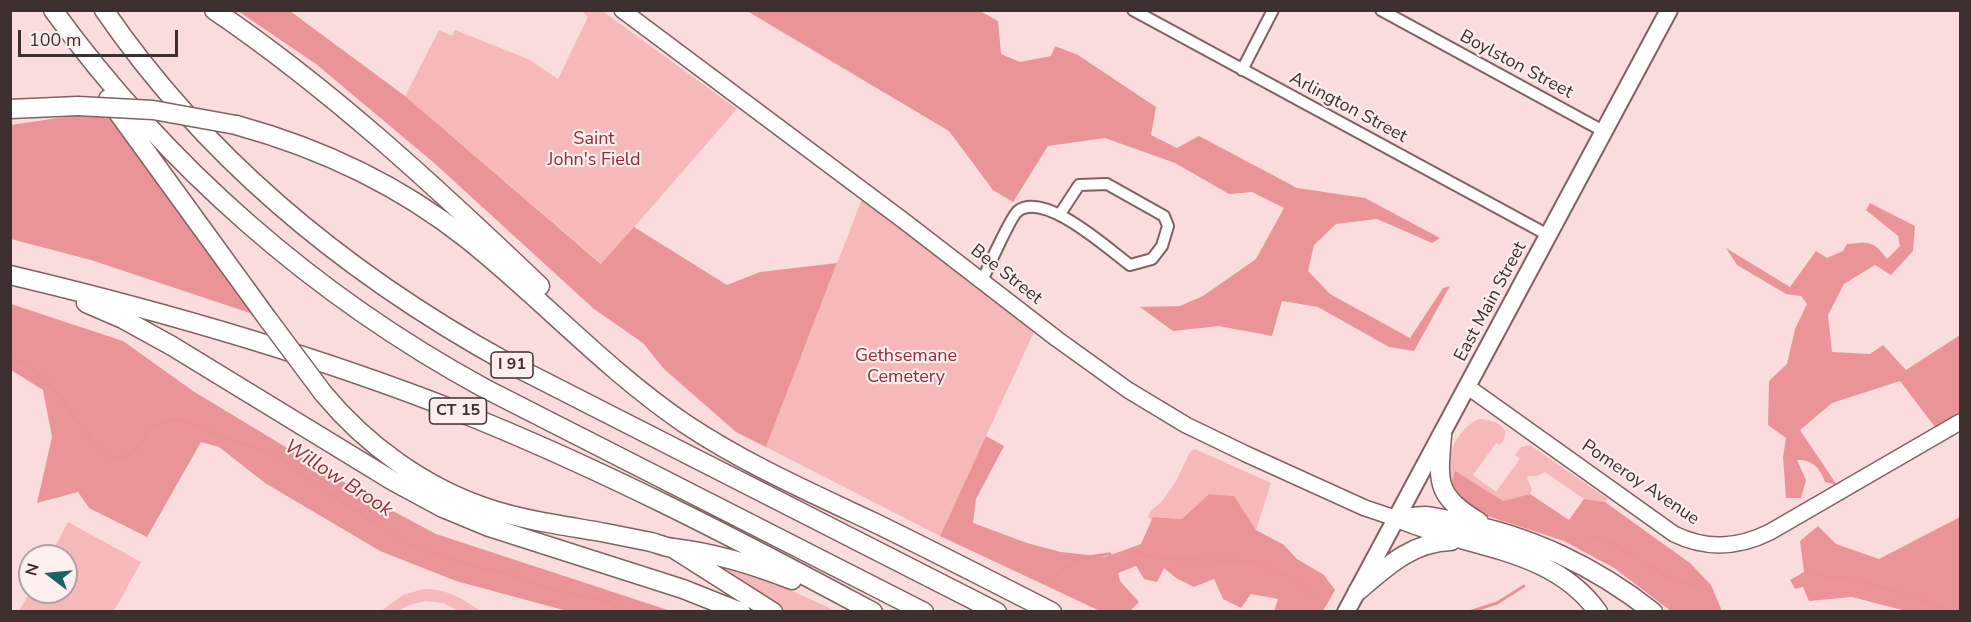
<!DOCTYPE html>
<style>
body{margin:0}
#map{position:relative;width:1971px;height:622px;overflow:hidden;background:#fbdcdd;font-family:"Nunito Sans",sans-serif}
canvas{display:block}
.frame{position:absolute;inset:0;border:12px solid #3e2f2f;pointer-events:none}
.north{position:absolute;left:18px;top:544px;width:60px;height:60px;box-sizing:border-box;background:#feeeee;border:2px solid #b1a2a2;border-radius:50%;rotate:286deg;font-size:16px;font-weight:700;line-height:24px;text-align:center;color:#3e2f2f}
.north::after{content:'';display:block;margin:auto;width:21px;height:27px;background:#186663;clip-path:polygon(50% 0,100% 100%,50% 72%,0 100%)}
.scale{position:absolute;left:18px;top:30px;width:160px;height:27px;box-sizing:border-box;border:3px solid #3e2f2f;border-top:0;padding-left:8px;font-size:18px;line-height:21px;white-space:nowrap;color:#3e2f2f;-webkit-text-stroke:4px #feeeee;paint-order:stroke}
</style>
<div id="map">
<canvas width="1971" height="622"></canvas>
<div class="frame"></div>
<div class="north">N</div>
<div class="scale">100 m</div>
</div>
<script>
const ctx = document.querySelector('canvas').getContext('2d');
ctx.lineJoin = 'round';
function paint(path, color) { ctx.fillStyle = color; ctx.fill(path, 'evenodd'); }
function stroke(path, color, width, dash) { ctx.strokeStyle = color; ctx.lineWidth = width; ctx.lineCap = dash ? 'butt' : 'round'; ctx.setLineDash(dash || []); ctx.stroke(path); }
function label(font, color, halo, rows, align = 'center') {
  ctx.font = font + ' "Nunito Sans",sans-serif'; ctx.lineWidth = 4.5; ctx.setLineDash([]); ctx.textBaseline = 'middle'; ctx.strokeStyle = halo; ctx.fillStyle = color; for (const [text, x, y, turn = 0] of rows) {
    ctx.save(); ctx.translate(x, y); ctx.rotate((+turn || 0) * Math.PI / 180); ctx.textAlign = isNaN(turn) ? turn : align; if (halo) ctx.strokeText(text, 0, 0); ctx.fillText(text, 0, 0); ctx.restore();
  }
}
paint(new Path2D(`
 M 601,10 L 737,109 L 602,264 L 405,96 L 439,30 L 452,36 L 455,30 L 528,59 L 558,79 L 588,17 L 582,11 Z
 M 862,199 L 1034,332 L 940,536 L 766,447 Z
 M 1479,419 C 1495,420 1515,427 1500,445 L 1496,443 L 1473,475 L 1496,492 L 1520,459 L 1515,455 L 1521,447 L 1530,445 L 1608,499 L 1605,502 L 1584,499 L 1545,472 L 1537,476 L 1529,476 L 1527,478 L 1532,489 L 1530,494 L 1504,501 L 1462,502 L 1450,495 C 1449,486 1445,474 1447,465 C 1450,447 1462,426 1479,419 Z
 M 1195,449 L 1271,483 L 1256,530 L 1234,496 L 1209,494 L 1182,519 L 1154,517 L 1152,520 L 1148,517 L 1151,511 L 1163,500 L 1176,481 L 1190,452 Z
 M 68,522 L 141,562 L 114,611 L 19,611 L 30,592 L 66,592 L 66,556 L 50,556 Z
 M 723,568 L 779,585 L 836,611 L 785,611 L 723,572 Z
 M 424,589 C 447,589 462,598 480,611 L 460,611 L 443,603 L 426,601 L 409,605 L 398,611 L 381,611 L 403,595 Z`), '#f6b8b9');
paint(new Path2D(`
 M 238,11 L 290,11 L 405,96 L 601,264 L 634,227 L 727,285 L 760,272 L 837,263 L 766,447 L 736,432 L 664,369 L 643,343 L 594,309 L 433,162 L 316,64 Z
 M 747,11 L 980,11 L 998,21 L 1001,54 L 1020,62 L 1051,56 L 1055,46 L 1078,55 L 1156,107 L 1151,135 L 1177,148 L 1199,136 L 1297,188 L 1365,198 L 1440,238 L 1432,243 L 1377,219 L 1336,224 L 1314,245 L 1308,271 L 1330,294 L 1410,338 L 1443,288 L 1450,286 L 1414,351 L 1389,347 L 1318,307 L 1282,301 L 1272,336 L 1219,326 L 1173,331 L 1140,307 L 1180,306 L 1203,296 L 1256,259 L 1284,208 L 1252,192 L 1229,194 L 1175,163 L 1105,138 L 1048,146 L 1013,202 L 993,190 L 949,131 Z
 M 86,114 L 110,115 L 253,314 L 91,260 L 11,239 L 10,125 Z
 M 1870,203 L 1915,226 L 1913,251 L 1891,275 L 1875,265 L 1844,284 L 1828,315 L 1832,352 L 1870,354 L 1883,345 L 1906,370 L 1960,335 L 1960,412 L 1935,427 L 1900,381 L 1832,403 L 1800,430 L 1837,485 L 1825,482 C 1820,468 1813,460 1797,460 L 1806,480 L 1801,498 L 1786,498 L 1783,457 L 1786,438 L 1768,425 L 1769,381 L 1787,364 L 1795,329 L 1807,304 L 1801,296 L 1786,294 L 1737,265 L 1726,248 L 1790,287 L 1816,251 L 1827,258 L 1843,251 L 1847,244 C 1870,242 1873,240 1887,259 L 1900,246 L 1898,236 L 1866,210 Z
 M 11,304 L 123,341 L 193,391 L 380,504 L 436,534 L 671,611 L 567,611 L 456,581 L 380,551 L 265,483 L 219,447 L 201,442 L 147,537 L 89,508 L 78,492 L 37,503 L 52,437 L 43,390 L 11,370 Z
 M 986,436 L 1004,446 L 976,499 L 973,523 L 1027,543 L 1061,552 L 1105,557 L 1141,544 L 1153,517 L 1182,519 L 1209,494 L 1234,496 L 1256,530 L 1284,545 L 1297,559 L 1324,575 L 1335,590 L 1323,611 L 1274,611 L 1278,599 L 1251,594 L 1241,608 L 1223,599 L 1214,579 L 1194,587 L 1176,578 L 1164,568 L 1157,582 L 1144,579 L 1136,566 L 1118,573 L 1120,581 L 1139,602 L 1130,611 L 1100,611 L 940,536 Z
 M 1455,471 L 1503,501 L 1530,494 L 1569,520 L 1584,499 L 1605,502 L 1690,563 L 1711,585 L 1722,611 L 1671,611 L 1614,568 L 1564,541 L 1478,513 L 1462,502 L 1452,482 Z
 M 1960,517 L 1960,611 L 1906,611 L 1852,597 L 1809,601 L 1803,587 L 1795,589 L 1790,580 L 1804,572 L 1800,541 L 1818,526 L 1836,544 L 1879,559 Z`), '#eb9497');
stroke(new Path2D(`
 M 10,357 C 50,370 65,408 90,438 C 96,445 104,451 111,457 L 124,457 L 135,451 L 152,428 L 162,422 L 179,419 L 233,441 L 274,453 L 313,483 L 404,541 L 422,550 L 483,569 L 508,573 L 545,588 L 606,601 L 625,612
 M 1588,542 L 1600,536 L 1677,582 L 1695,585 L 1712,591
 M 1134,553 L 1166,559 L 1248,561 L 1269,568 L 1296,580 L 1317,600
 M 1805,567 L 1825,577 L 1851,579 L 1901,592 L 1956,612
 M 1053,578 C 1071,561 1085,556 1110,554
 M 1469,612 L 1497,603 L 1524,586`), '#e99296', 3);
const street = new Path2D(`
 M 1133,10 L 1548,235
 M 1381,10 L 1603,131
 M 1242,70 L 1273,10
 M 982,281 C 987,270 1011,216 1018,211 C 1045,191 1108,249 1130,265 L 1152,259 L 1162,246 L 1168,226 L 1164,216 L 1107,184 L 1079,185 L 1060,214`);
const secondary = new Path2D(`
 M 622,10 L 904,221 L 1057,339 L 1128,390 L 1186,425 L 1246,454 L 1365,508 L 1398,519
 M 1468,387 L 1674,534 C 1707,550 1738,548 1770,532 L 1960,422`);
const primary = new Path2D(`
 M 1346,612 L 1669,10`);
const highway = new Path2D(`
 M 53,10 C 167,167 315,296 484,388 L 924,612
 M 104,10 C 207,160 350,276 508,363 L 997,612
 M 214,10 C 333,91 437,188 540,286
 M 108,99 L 267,318
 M 10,109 L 78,106
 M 236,125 C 320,148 399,185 467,239 C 541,298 605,369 684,423 C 742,462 807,491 871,521 C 931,550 991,581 1052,612
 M 10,275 C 162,311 312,354 457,411 C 600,468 737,539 873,612
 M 86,303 L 123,319 L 172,346 L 393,481 L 443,508 L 489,527 L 683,589 L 741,612
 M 323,393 C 366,445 425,488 490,509 C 527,521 567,526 606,533 C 621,536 636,539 651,542 C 658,544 665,547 673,548 C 715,553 752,564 792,580
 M 1442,435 C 1438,483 1435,495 1479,522
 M 1398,519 C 1407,518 1416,516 1425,516 C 1436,517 1447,520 1457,522 C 1528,534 1596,567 1653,612
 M 1400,519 C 1466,548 1552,547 1598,612
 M 674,549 L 773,612
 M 1358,591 C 1386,567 1412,542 1451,541`);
stroke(street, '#816162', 14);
stroke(secondary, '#816162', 18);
stroke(primary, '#816162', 20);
stroke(highway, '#816162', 21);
stroke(street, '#fff', 10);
stroke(secondary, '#fff', 15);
stroke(primary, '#fff', 16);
stroke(highway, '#fff', 18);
const highwayBridge = new Path2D(`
 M 78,106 L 153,110 L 236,125
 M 267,318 L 323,393`);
stroke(highwayBridge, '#816162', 21, []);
stroke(highwayBridge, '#fff', 18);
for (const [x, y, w] of [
 [512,365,42],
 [458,411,57]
]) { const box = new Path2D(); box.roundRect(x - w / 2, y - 13, w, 26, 4.5); ctx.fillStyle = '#feeeee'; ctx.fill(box); stroke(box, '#3e2f2f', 1.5); }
label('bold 16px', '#3e2f2f', null, [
 ["I 91",512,365],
 ["CT 15",458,411]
]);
label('18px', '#3e2f2f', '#feeeee', [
 ["Boylston Street",1516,65,28],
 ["Arlington Street",1348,108,28],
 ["Bee Street",1006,275,38],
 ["East Main Street",1491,302,-62],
 ["Pomeroy Avenue",1640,483,34]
]);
label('18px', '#912b39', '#feeeee', [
 ["Saint",594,140],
 ["John's Field",594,161],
 ["Gethsemane",906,357],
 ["Cemetery",906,378]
]);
label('italic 20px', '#942e3b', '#feeeee', [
 ["Willow Brook",338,479,33]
]);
</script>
